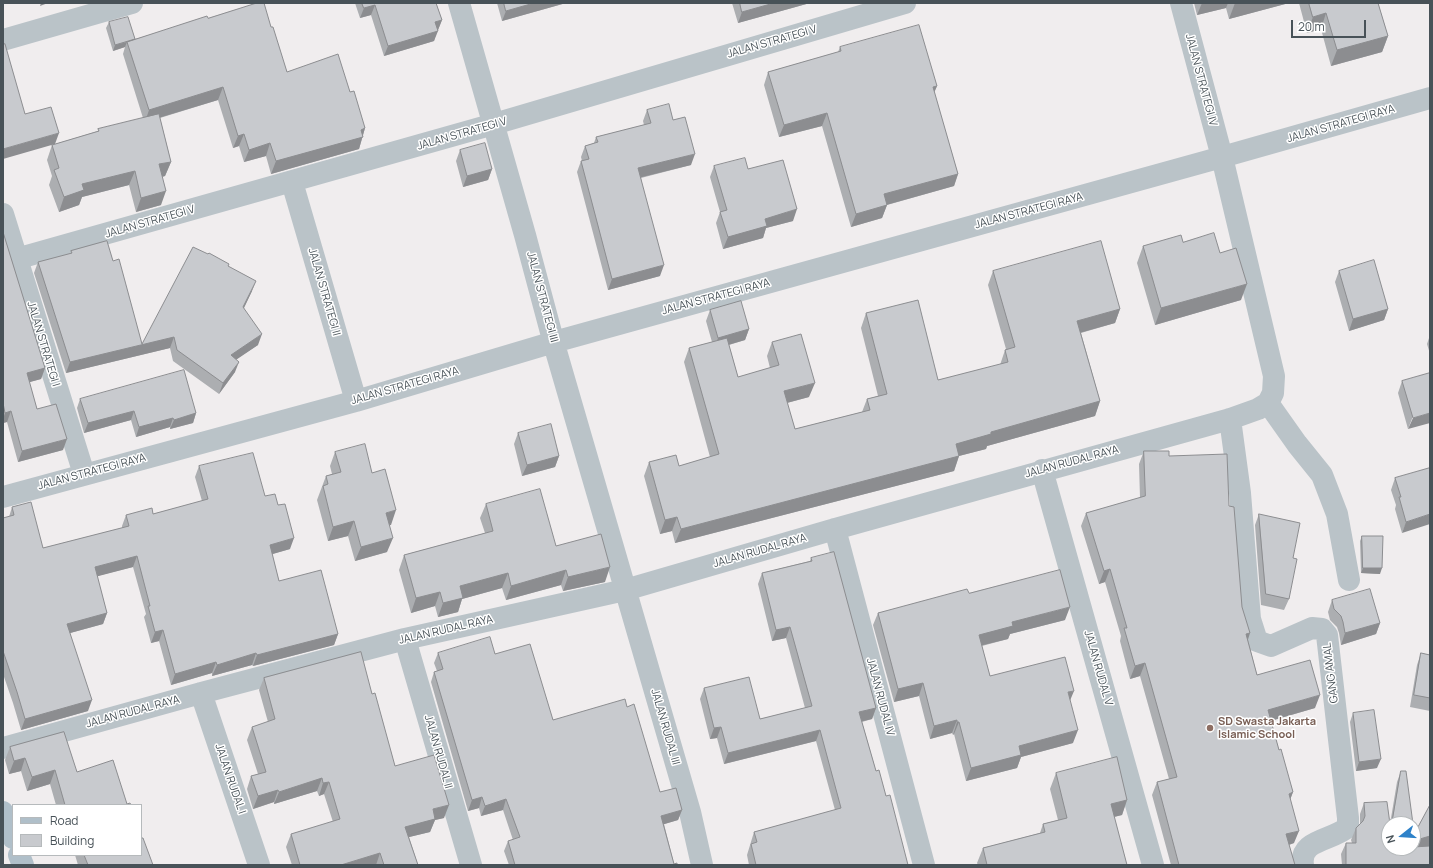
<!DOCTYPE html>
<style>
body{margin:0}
#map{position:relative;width:1433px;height:868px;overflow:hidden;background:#f0edee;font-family:Manrope,sans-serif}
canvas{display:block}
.frame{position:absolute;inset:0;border:4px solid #485258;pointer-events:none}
.legend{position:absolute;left:12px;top:804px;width:130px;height:52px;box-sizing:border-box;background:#fff;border:1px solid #b6babc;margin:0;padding:5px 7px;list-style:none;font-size:12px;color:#485258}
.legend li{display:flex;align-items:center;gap:8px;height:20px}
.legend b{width:20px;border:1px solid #b6babc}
.north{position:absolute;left:1381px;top:816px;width:40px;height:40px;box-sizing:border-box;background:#fff;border:1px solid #b6babc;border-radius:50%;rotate:253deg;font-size:11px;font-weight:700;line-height:16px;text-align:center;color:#485258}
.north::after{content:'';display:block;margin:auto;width:14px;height:18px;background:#2e82c9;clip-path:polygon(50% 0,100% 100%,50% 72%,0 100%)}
.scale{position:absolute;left:1291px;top:20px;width:75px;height:18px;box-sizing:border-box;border:2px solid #485258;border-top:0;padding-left:5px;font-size:12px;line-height:14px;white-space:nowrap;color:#485258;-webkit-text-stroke:3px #fff;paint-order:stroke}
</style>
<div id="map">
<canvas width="1433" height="868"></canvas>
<div class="frame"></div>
<ul class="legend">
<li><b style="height:5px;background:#b0bfc9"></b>Road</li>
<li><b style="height:11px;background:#c8cace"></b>Building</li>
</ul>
<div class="north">N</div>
<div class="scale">20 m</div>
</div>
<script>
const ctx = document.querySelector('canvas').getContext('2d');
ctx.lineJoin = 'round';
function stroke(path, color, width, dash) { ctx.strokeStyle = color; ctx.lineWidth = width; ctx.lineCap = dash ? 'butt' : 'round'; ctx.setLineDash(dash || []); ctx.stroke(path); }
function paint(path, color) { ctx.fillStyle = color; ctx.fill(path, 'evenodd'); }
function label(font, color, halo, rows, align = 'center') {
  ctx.font = font + ' Manrope,sans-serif'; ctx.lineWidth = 3; ctx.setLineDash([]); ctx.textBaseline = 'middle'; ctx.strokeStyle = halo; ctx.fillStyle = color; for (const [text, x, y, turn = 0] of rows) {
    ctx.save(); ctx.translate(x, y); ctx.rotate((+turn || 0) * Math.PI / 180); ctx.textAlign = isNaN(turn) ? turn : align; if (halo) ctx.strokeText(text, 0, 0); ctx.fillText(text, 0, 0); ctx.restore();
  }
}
stroke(new Path2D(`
 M 459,3 L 525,235 L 556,351 L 690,812 L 702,865
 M 3,40 L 132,3
 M 292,182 L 356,401
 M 3,214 L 84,474
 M 16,259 L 494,124 L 905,3
 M 1268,403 L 1297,444 L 1322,475 L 1337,514 L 1349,580
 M 1230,419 L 1240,493 L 1250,619 L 1257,641 L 1271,646 L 1312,628 L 1322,629 L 1327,635 L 1348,818 L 1348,827 C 1332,841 1299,839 1303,865
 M 1042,470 L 1153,865
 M 3,497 L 356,401 L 554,342 L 1222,157 L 1430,98
 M 835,529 L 924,865
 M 405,639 L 471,865
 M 201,693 L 259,865
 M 3,748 L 201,693 L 405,639 L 625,590 L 835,529 L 1230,419 L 1258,409 L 1268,403 L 1273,393 L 1274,376 L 1222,157 L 1181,3`), '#bac3c8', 22);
stroke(new Path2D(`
 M 3,812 L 13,838
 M 19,855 L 23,865`), '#b0bfc9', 22);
paint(new Path2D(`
 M 355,3 L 436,3 L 442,20 L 438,30 L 437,30 L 434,41 L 384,56 L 371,15 L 360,18 Z
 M 497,3 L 566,3 L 502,21 Z
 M 732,3 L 810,3 L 738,23 Z
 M 1194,3 L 1289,3 L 1229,19 L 1226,8 L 1197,15 Z
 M 1299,3 L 1378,3 L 1388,36 L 1382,52 L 1331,66 L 1321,29 L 1307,33 Z
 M 208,18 L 271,27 L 287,72 L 350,92 L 365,128 L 359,149 L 271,174 L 266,156 L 244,162 L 239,146 L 233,148 L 218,100 L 160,118 L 171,162 L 165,176 L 162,177 L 161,205 L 136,212 L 129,185 L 82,197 L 79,205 L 59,212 L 49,185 L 52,176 L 47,160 L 52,145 L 98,131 L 98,129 L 143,118 L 123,54 L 125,47 L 113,51 L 106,28 L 109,22 L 135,39 Z
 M 840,47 L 937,86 L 934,92 L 958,174 L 954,186 L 887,205 L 882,218 L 851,227 L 822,126 L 779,137 L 764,85 L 768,72 L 838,52 Z
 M 647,110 L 673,120 L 691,165 L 641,178 L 660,276 L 608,290 L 577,172 L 581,161 L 582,161 L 581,157 L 585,146 L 594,143 L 596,137 L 644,125 L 643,121 Z
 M 460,150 L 492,169 L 488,180 L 463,187 L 456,161 Z
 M 714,166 L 748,169 L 793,221 L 766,228 L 763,238 L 723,249 L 716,223 L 720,212 L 710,177 Z
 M 3,232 L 45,368 L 41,379 L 29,382 L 37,409 L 63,450 L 18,462 L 7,422 L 3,423 Z
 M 1183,242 L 1241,300 L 1155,325 L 1137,263 L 1143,246 Z
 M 71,251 L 113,261 L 142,344 L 228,266 L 252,291 L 244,308 L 258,345 L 236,359 L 235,372 L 219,394 L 173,361 L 170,348 L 66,373 L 34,273 L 38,262 L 71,254 Z
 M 993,271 L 1120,309 L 1115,323 L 1081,333 L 1100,401 L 1095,416 L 987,446 L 986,449 L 959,456 L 954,471 L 675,543 L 672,531 L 660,534 L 644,476 L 649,462 L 679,466 L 710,457 L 684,362 L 689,348 L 712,342 L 706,321 L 710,310 L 749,329 L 745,340 L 729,345 L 738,377 L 770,368 L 767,356 L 772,342 L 809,397 L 787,403 L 795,429 L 862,412 L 867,399 L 878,396 L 861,328 L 866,313 L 938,380 L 1000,365 L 1005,350 L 1006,349 L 988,285 Z
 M 1339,271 L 1388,309 L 1384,320 L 1349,331 L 1335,282 Z
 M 1430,335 L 1430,354 L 1427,344 Z
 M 1430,373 L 1408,429 L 1398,393 L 1402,381 Z
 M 80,399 L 196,413 L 193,423 L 170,429 L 170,427 L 136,437 L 131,420 L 84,433 L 77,408 Z
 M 518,433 L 559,456 L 555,467 L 522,476 L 514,444 Z
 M 1144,451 L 1169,456 L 1229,506 L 1242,607 L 1248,640 L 1257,675 L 1315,708 L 1271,721 L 1279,750 L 1293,792 L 1290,800 L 1294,843 L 1289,845 L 1295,865 L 1171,865 L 1152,795 L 1157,782 L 1169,779 L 1140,676 L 1130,679 L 1120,641 L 1121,636 L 1105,582 L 1099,584 L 1081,526 L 1086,513 L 1140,498 L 1139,464 Z
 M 335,452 L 372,473 L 391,525 L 389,525 L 387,552 L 355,561 L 348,536 L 328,541 L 317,500 L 326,476 L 332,474 L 330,466 Z
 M 199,466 L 265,496 L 278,505 L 290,549 L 272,554 L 279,581 L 338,634 L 334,645 L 253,666 L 252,665 L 212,676 L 212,673 L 171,685 L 159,641 L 151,643 L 144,617 L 146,614 L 133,567 L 97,576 L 107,613 L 103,624 L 70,633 L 88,711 L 21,730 L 13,703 L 3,674 L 3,518 L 9,517 L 12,507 L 43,548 L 122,528 L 122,526 L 126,515 L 153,514 L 202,501 L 195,477 Z
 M 1430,468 L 1402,533 L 1395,509 L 1396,505 L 1391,490 L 1395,478 Z
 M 486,504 L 556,546 L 605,582 L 563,591 L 561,585 L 506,600 L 502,588 L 462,599 L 458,612 L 438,617 L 435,606 L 411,613 L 399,570 L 404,555 L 485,533 L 480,518 Z
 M 1259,514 L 1293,558 L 1289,599 L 1284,610 L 1261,605 L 1255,525 Z
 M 1362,536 L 1380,574 L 1361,573 L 1360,541 Z
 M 811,558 L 876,708 L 872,719 L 862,722 L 876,771 L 886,796 L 908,865 L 749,865 L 747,855 L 754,832 L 835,810 L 816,741 L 724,764 L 717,738 L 710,739 L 700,699 L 704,688 L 760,719 L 805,708 L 786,638 L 772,641 L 758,584 L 762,573 L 810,561 Z
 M 969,593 L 1065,620 L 1010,634 L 1008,639 L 982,646 L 990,676 L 1070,701 L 1073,743 L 1021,757 L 1017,768 L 966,781 L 954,734 L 953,735 L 952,733 L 930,739 L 919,696 L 894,702 L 873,625 L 878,613 Z
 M 1332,600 L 1380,623 L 1376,634 L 1341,645 L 1339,633 L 1337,627 L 1330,620 L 1328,612 Z
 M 438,653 L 495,654 L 553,720 L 627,707 L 660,792 L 682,810 L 678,820 L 664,824 L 674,864 L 677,865 L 509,865 L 504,851 L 508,841 L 513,840 L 503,810 L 481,816 L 479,808 L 468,811 L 431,682 L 434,672 L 437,671 L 434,663 Z
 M 1421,653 L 1430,655 L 1430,711 L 1410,707 L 1417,665 Z
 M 264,678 L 372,694 L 395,766 L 444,818 L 435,820 L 430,832 L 409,837 L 418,865 L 292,865 L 286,847 L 291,834 L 333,822 L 324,794 L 319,796 L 317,791 L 274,804 L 274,802 L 253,809 L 247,789 L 251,776 L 258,774 L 247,740 L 252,727 L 268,722 L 259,690 Z
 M 1353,713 L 1377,768 L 1356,771 L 1350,722 Z
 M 10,747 L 77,772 L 127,804 L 131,805 L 56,805 L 50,784 L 27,791 L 21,771 L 9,774 L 5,760 Z
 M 1401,771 L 1413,824 L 1390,824 L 1397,782 Z
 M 1056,773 L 1127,800 L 1122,815 L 1114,817 L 1127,865 L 978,865 L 977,863 L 983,848 L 1040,833 L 1043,824 L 1058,820 L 1050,789 Z
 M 1364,803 L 1389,848 L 1414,834 L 1430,805 L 1430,846 L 1427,847 L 1430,865 L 1342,865 L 1341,854 L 1346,843 L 1352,843 L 1351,840 L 1356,828 L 1360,824 L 1360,814 Z
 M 75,855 L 141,855 L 153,865 L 78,865 Z`), '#acaeb1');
paint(new Path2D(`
 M 41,3 L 48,3 L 40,6 Z
 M 534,3 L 566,3 L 502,21 L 506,11 Z
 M 774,3 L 810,3 L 738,23 L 742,12 Z
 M 1202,3 L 1228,3 L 1226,8 L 1197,15 Z
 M 1235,3 L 1289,3 L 1229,19 Z
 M 375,5 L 371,15 L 360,18 L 364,8 Z
 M 1326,13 L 1321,29 L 1307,33 L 1313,17 Z
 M 442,20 L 438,30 L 431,32 L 435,22 Z
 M 438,31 L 434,41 L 384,56 L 388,46 Z
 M 1388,36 L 1382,52 L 1331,66 L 1337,50 Z
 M 127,42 L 125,47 L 113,51 L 115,45 Z
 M 937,86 L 932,98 L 933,87 Z
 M 223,87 L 218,100 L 145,122 L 149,110 Z
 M 827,113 L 822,126 L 779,137 L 784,125 Z
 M 365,128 L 359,149 L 271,174 L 276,161 Z
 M 59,133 L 55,144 L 3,159 L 3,149 Z
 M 244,134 L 239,146 L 233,148 L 238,136 Z
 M 270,143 L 266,156 L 244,162 L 249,150 Z
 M 695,154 L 691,165 L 634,179 L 638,168 Z
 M 171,162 L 165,176 L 154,179 L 159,164 Z
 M 492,169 L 488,180 L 463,187 L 467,176 Z
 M 135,171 L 129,185 L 82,197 L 79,205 L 59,212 L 64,197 L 82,184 Z
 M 958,174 L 954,186 L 879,207 L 884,194 Z
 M 166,191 L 161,205 L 136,212 L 141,198 Z
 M 887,205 L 882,218 L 851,227 L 856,214 Z
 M 797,209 L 793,221 L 766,228 L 763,238 L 723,249 L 728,237 L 765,219 Z
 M 664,265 L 660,276 L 608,290 L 612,279 Z
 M 256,281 L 252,291 L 239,318 L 243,307 Z
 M 1247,284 L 1241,300 L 1155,325 L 1161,308 Z
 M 1120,309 L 1115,323 L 1072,335 L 1077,321 Z
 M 1388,309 L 1384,320 L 1349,331 L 1353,319 Z
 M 749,329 L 745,340 L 714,349 L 718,338 Z
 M 262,334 L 258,345 L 227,366 L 231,355 Z
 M 174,337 L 170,348 L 66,373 L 70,362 Z
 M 239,362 L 235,372 L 219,394 L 223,383 Z
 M 45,368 L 41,379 L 23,384 L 27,373 Z
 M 815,383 L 809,397 L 779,405 L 784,391 Z
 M 1100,401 L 1095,416 L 987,446 L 986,449 L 951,458 L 956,444 L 991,432 Z
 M 11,411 L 7,422 L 3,423 L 3,419 L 5,413 Z
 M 134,411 L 131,420 L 84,433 L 88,423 Z
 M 196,413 L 193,423 L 170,429 L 174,420 Z
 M 1430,413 L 1430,423 L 1408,429 L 1413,418 Z
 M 173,418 L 170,427 L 136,437 L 139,427 Z
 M 67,439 L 63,450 L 18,462 L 22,451 Z
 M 559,456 L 555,467 L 522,476 L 527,465 Z
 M 959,456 L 954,471 L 675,543 L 681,529 Z
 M 396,510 L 391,525 L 381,527 L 386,513 Z
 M 1430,514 L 1430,524 L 1402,533 L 1406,522 Z
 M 677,517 L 672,531 L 660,534 L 665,520 Z
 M 354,521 L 348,536 L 328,541 L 333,527 Z
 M 294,538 L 290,549 L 266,556 L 270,545 Z
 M 393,538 L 387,552 L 355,561 L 361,547 Z
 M 137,556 L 133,567 L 91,578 L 95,567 Z
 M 610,567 L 605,582 L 563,591 L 568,577 Z
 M 1363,568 L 1382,568 L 1380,574 L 1361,573 Z
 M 1110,569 L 1105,582 L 1099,584 L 1104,571 Z
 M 566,570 L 561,585 L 506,600 L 511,586 Z
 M 508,573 L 502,588 L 462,599 L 458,612 L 438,617 L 443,603 L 460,586 Z
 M 440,592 L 435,606 L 411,613 L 416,598 Z
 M 1070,607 L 1065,620 L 1010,634 L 1008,639 L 975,647 L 979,635 L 1012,622 Z
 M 107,613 L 103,624 L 63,635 L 67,624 Z
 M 1380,623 L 1376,634 L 1341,645 L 1345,633 Z
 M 790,627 L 786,638 L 772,641 L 776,630 Z
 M 163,630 L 159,641 L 151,643 L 155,632 Z
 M 1250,633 L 1246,646 L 1246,634 Z
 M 338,634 L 334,645 L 253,666 L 257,655 Z
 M 256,653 L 252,665 L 212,676 L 217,665 Z
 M 216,662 L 212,673 L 171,685 L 175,674 Z
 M 1145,663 L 1140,676 L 1130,679 L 1135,666 Z
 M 923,683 L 919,696 L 894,702 L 898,689 Z
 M 1074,691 L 1069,703 L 1068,692 Z
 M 1320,695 L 1315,708 L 1263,723 L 1268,710 Z
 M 92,700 L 88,711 L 21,730 L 25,719 Z
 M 876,708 L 872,719 L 855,723 L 859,712 Z
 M 957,720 L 952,733 L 930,739 L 934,726 Z
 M 957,722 L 959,722 L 954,734 L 953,735 Z
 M 721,727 L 717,738 L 710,739 L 714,728 Z
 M 820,730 L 816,741 L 724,764 L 728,753 Z
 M 1078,730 L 1073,743 L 1021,757 L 1017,768 L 966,781 L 971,768 L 1019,746 Z
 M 25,758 L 21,771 L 9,774 L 14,761 Z
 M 1381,759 L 1377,768 L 1356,771 L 1359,762 Z
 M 55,770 L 50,784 L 27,791 L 32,777 Z
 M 322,778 L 317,791 L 274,804 L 279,792 Z
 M 329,782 L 324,794 L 319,796 L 323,783 Z
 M 278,790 L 274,802 L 253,809 L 258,796 Z
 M 1293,792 L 1288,805 L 1289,794 Z
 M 482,797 L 479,808 L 468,811 L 472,800 Z
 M 506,799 L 503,810 L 481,816 L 485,806 Z
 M 1127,800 L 1122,815 L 1105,819 L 1111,804 Z
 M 449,805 L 444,818 L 435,820 L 430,832 L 401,839 L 405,827 L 433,809 Z
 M 682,810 L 678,820 L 658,826 L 661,816 Z
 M 1299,831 L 1294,843 L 1282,847 L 1286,834 Z
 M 1430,836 L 1430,846 L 1389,858 L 1413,848 L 1413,841 Z
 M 380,853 L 376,865 L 341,865 Z`), '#8c8d90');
const building = new Path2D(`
 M 257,3 L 264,3 L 271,27 L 273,27 L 287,72 L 338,54 L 350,92 L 354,91 L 365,128 L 361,130 L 363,137 L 276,161 L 270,143 L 249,150 L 244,134 L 238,136 L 223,87 L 149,110 L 127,42 L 207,16 L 208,18 Z
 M 362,3 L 436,3 L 442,20 L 435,22 L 438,31 L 388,46 L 375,5 L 364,8 Z
 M 504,3 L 534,3 L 506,11 Z
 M 740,3 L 774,3 L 742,12 Z
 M 1309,3 L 1378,3 L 1388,36 L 1337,50 L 1326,13 L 1313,17 Z
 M 128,17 L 135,39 L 115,45 L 109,22 Z
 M 919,25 L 937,86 L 933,87 L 958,174 L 884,194 L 887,205 L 856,214 L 827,113 L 784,125 L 768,72 L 841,51 L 840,47 Z
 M 5,44 L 25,114 L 51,107 L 59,133 L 3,149 L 3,45 Z
 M 669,104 L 673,120 L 685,117 L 695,154 L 638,168 L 664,265 L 612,279 L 581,161 L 589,159 L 585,146 L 598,142 L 596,137 L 651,123 L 647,110 Z
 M 159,114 L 171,162 L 159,164 L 166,191 L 141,198 L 135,171 L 82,184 L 84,190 L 64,197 L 54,170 L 59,168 L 52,145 L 99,131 L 98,129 Z
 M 485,143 L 492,169 L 467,176 L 460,150 Z
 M 745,158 L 748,169 L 783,160 L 797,209 L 765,219 L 767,226 L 728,237 L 720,212 L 727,210 L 714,166 Z
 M 3,232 L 45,368 L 27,373 L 37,409 L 56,404 L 67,439 L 22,451 L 11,411 L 5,413 L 3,403 Z
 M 1214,233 L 1220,253 L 1236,248 L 1247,284 L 1161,308 L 1143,246 L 1181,235 L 1183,242 Z
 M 107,241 L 113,261 L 119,259 L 142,344 L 193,247 L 208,254 L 209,253 L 229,264 L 228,266 L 256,281 L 243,307 L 262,334 L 231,355 L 239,362 L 223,383 L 177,350 L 174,337 L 70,362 L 38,262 L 72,253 L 71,251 Z
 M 1101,241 L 1120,309 L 1077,321 L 1100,401 L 991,432 L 991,434 L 956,444 L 959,456 L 681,529 L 677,517 L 665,520 L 649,462 L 676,455 L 679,466 L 719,454 L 689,348 L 727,338 L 738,377 L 779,365 L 772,342 L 801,334 L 815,383 L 784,391 L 795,429 L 870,410 L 867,399 L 887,394 L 866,313 L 918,300 L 938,380 L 1008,362 L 1005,350 L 1015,347 L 993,271 Z
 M 1374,260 L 1388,309 L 1353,319 L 1339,271 Z
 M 741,301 L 749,329 L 718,338 L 710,310 Z
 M 184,370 L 196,413 L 174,420 L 173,418 L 139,427 L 134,411 L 88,423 L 80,399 Z
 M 1430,373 L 1430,413 L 1413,418 L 1402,381 Z
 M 551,424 L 559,456 L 527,465 L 518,433 Z
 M 365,444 L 372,473 L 385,469 L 396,510 L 386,513 L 393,538 L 361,547 L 354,521 L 333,527 L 323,486 L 328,484 L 326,476 L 341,472 L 335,452 Z
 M 1144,451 L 1169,451 L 1169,456 L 1227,454 L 1229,506 L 1234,507 L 1242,607 L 1250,633 L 1246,634 L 1257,675 L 1310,660 L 1320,695 L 1268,710 L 1279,750 L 1281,749 L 1293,792 L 1289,794 L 1299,831 L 1286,834 L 1295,865 L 1179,865 L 1157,782 L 1177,777 L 1145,663 L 1135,666 L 1124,628 L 1127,628 L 1110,569 L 1104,571 L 1086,513 L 1145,496 Z
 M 253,453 L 265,496 L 275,494 L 278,505 L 285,504 L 294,538 L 270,545 L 279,581 L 321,570 L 338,634 L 257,655 L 256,653 L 217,665 L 216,662 L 175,674 L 163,630 L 155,632 L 148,606 L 150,606 L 137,556 L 95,567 L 107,613 L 67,624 L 92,700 L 25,719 L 17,692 L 3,651 L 3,518 L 14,515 L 12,507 L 31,502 L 43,548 L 129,526 L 126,515 L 152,508 L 153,514 L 208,499 L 199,466 Z
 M 1430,468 L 1430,514 L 1406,522 L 1399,497 L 1401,497 L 1395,478 Z
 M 540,489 L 556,546 L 601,534 L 610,567 L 568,577 L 566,570 L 511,586 L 508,573 L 460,586 L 463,598 L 443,603 L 440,592 L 416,598 L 404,555 L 493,531 L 486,504 Z
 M 1259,514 L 1300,523 L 1293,558 L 1297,559 L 1289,599 L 1266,594 Z
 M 1362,536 L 1383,536 L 1382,568 L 1363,568 Z
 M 834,552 L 876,708 L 859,712 L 876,771 L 879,770 L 886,796 L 890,795 L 908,865 L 756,865 L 751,844 L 757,842 L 754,832 L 841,808 L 820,730 L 728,753 L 721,727 L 714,728 L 704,688 L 749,677 L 760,719 L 812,706 L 790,627 L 776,630 L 762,573 L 812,561 L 811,558 Z
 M 1060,570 L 1070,607 L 1012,622 L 1013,626 L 979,635 L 990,676 L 1065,657 L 1074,691 L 1068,692 L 1078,730 L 1019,746 L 1021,755 L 971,768 L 959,722 L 957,722 L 957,720 L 934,726 L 923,683 L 898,689 L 878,613 L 967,589 L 969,593 Z
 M 1370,589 L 1380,623 L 1345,633 L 1343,622 L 1341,616 L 1334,609 L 1332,600 Z
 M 490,637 L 495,654 L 530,644 L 553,720 L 625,699 L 627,707 L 634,704 L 660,792 L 676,788 L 682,810 L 661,816 L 674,864 L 677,863 L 677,865 L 515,865 L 508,841 L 520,837 L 506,799 L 485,806 L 482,797 L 472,800 L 434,672 L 443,669 L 438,653 Z
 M 361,652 L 372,694 L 375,693 L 395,766 L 434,755 L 449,805 L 433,809 L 435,819 L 405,827 L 418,865 L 384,865 L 380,853 L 341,865 L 300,865 L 291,834 L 340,819 L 329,782 L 323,783 L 322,778 L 279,792 L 278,790 L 258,796 L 251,776 L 266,772 L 252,727 L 275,719 L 264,678 Z
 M 1421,653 L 1430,655 L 1430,698 L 1414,695 Z
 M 1374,710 L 1381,759 L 1359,762 L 1353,713 Z
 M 64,732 L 77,772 L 113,760 L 127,804 L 130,803 L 131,805 L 65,805 L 55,770 L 32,777 L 25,758 L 14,761 L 10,747 Z
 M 1117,757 L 1127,800 L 1111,804 L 1127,865 L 987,865 L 983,848 L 1045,832 L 1043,824 L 1067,818 L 1056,773 Z
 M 1401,771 L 1406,771 L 1413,824 L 1392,824 Z
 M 1387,802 L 1390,824 L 1389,824 L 1389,848 L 1413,848 L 1413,847 L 1430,846 L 1430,865 L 1346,865 L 1346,843 L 1356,843 L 1356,828 L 1363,821 L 1365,816 L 1364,803 Z
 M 1430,805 L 1430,836 L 1413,841 L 1413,825 L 1414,834 Z
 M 141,837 L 141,838 L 143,838 L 153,865 L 88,865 L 84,855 L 141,855 Z`);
paint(building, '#c8cace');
stroke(building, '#8c8d90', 1);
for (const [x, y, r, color] of [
 [1210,728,4,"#8d6e63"]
]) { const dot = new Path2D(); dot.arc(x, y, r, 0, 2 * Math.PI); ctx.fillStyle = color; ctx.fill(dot); stroke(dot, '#fff', 1.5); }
label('11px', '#485258', '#fff', [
 ["JALAN STRATEGI V",772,42,-16],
 ["JALAN STRATEGI IV",1201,80,75],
 ["JALAN STRATEGI RAYA",1341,124,-16],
 ["JALAN STRATEGI V",462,134,-16],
 ["JALAN STRATEGI RAYA",1029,211,-15],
 ["JALAN STRATEGI V",150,222,-16],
 ["JALAN STRATEGI II",324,292,74],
 ["JALAN STRATEGI III",542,297,75],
 ["JALAN STRATEGI RAYA",716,297,-15],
 ["JALAN STRATEGI I",43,344,73],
 ["JALAN STRATEGI RAYA",405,386,-16],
 ["JALAN RUDAL RAYA",1072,462,-15],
 ["JALAN STRATEGI RAYA",92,472,-15],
 ["JALAN RUDAL RAYA",760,551,-16],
 ["JALAN RUDAL RAYA",446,630,-13],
 ["JALAN RUDAL V",1098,668,74],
 ["GANG AMAL",1331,673,-97],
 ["JALAN RUDAL IV",880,697,75],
 ["JALAN RUDAL RAYA",133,712,-15],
 ["JALAN RUDAL III",665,727,74],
 ["JALAN RUDAL II",438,752,74],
 ["JALAN RUDAL I",230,779,71]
]);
label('bold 11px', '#785e54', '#fff', [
 ["SD Swasta Jakarta",1218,722],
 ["Islamic School",1218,735]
], 'left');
</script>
